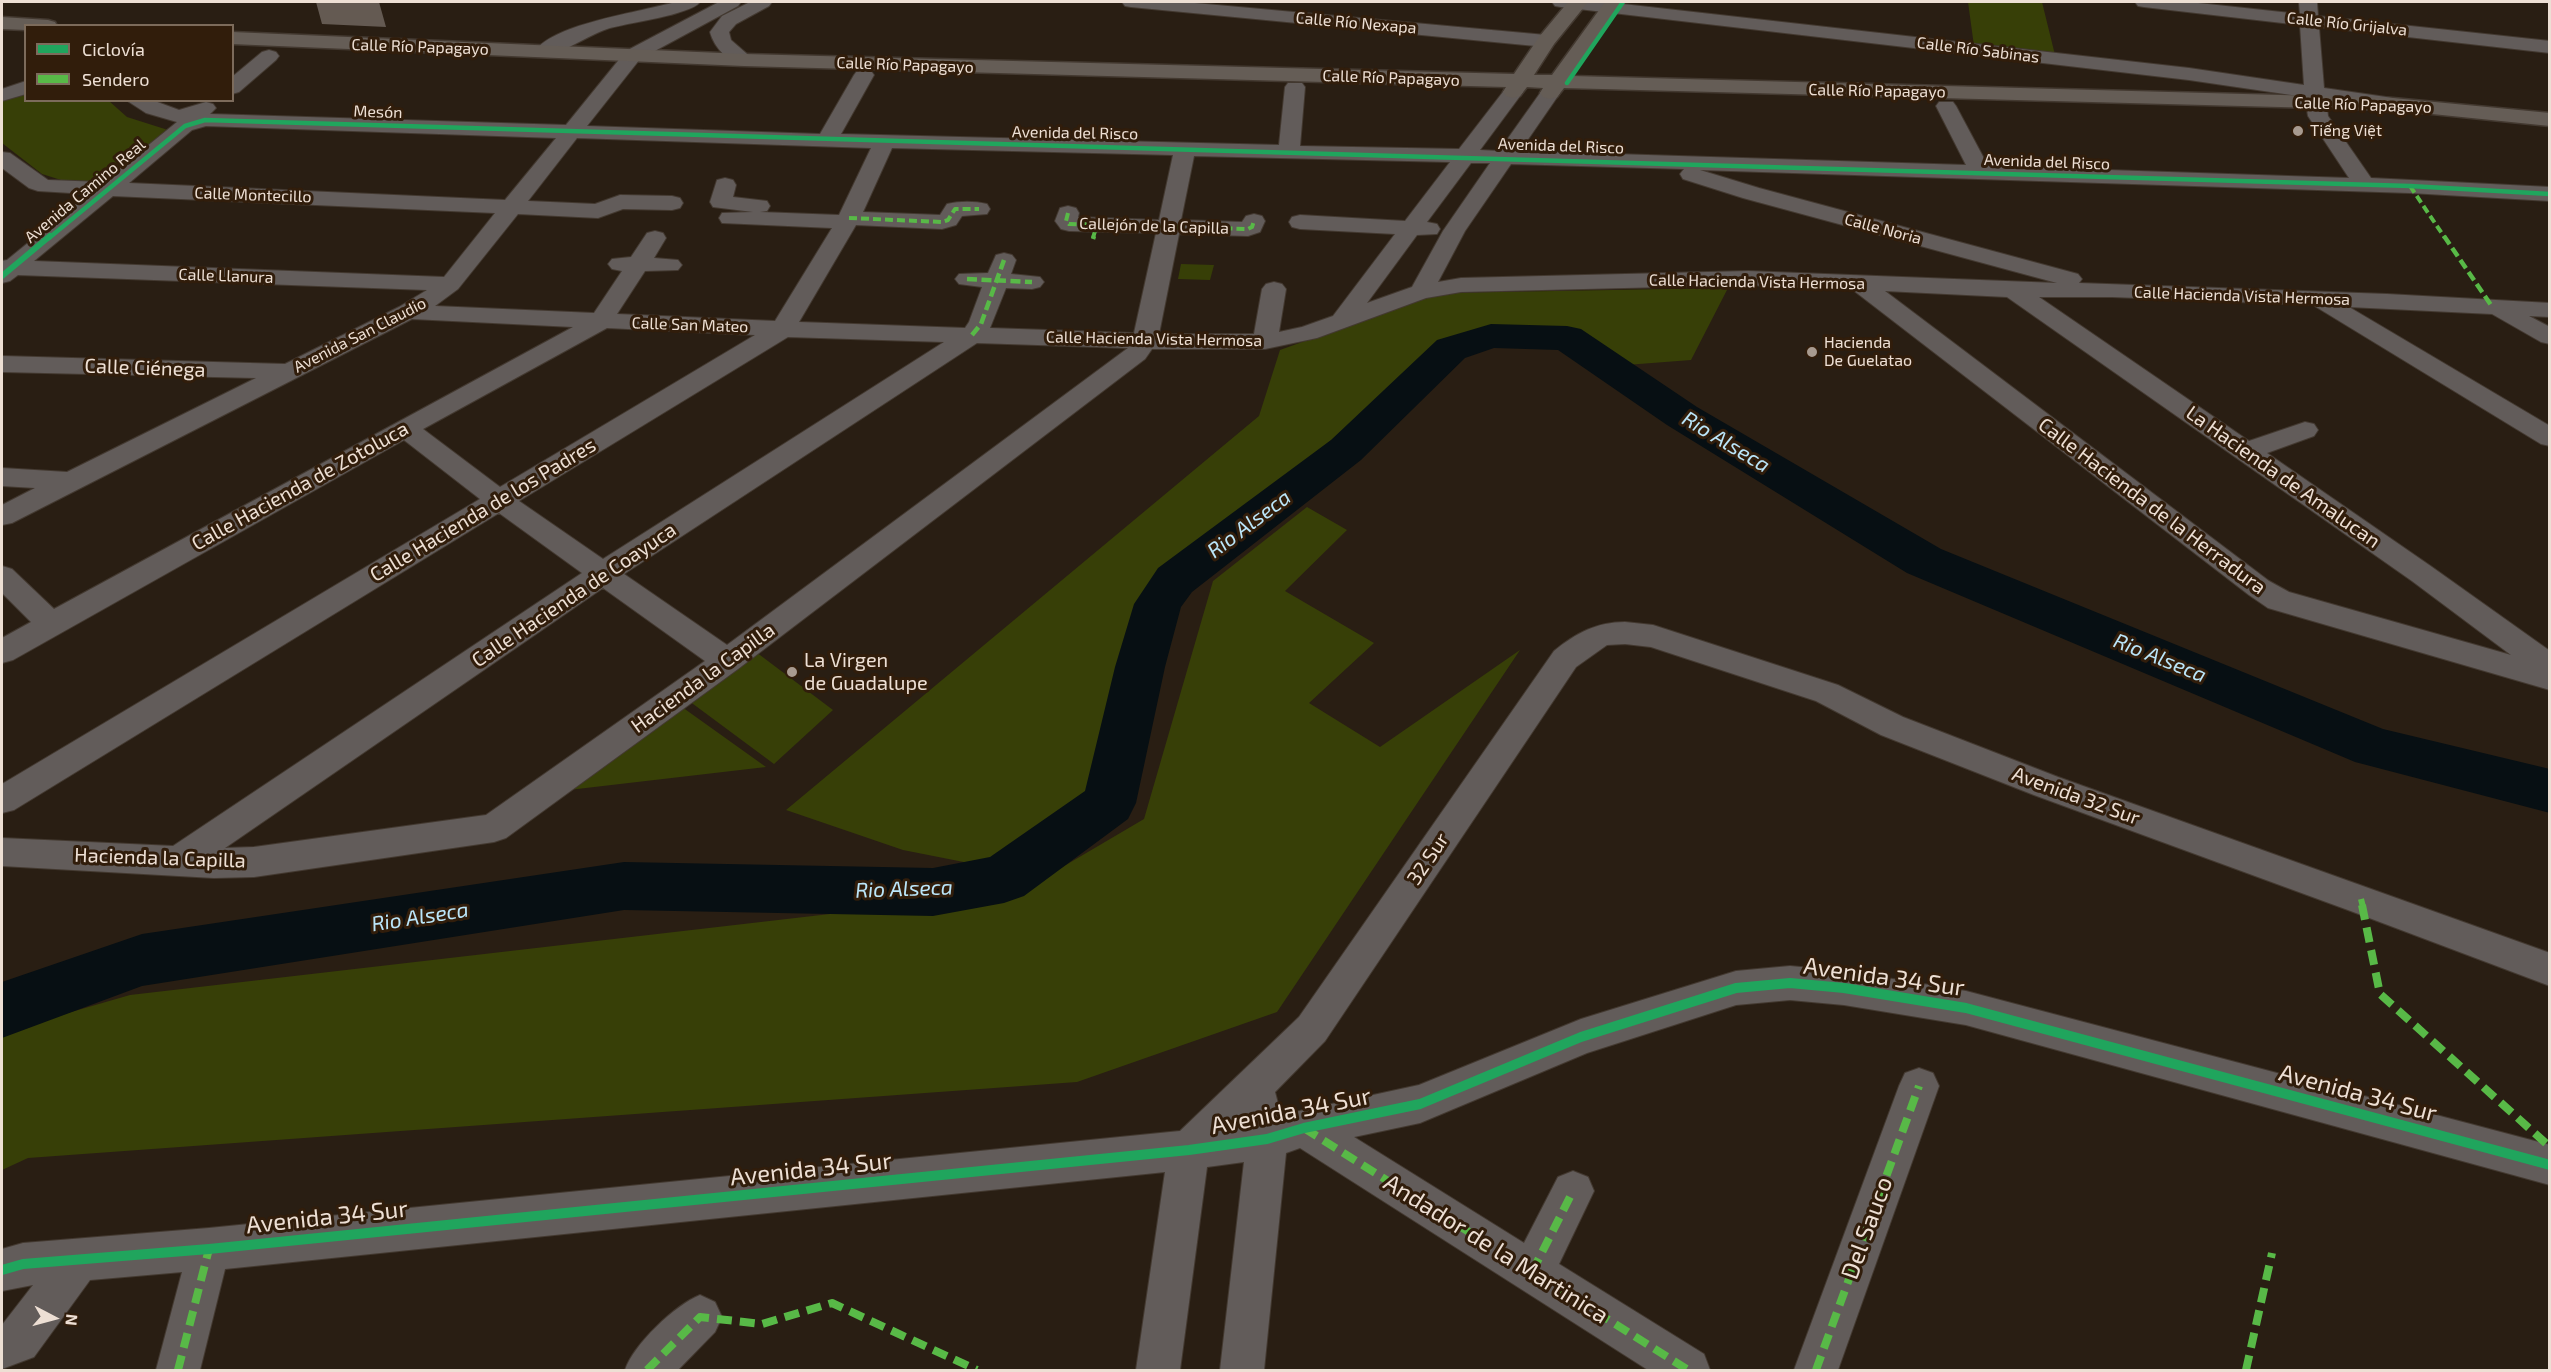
<!DOCTYPE html>
<meta charset="utf-8">
<style>
body{margin:0}
#map{position:relative;width:2551px;height:1372px;overflow:hidden;background:#291e13;font-family:"Exo 2",sans-serif}
canvas{display:block}
.frame{position:absolute;inset:0;border:3px solid #eddfd4;pointer-events:none}
.legend{position:absolute;left:24px;top:24px;width:210px;height:78px;box-sizing:border-box;background:#311d0b;border:2px solid #7c6b5b;margin:0;padding:8px 10px;list-style:none;font-size:18px;color:#eddfd4}
.legend li{display:flex;align-items:center;gap:12px;height:30px}
.legend b{width:30px;border:2px solid #7c6b5b}
.north{position:absolute;left:24px;top:1288px;width:60px;height:60px;-webkit-text-stroke:4px #311d0b;paint-order:stroke;rotate:96deg;font-size:16px;font-weight:700;line-height:24px;text-align:center;color:#eddfd4}
.north::after{content:'';display:block;margin:auto;width:21px;height:27px;background:#eddfd4;clip-path:polygon(50% 0,100% 100%,50% 72%,0 100%)}
</style>
<div id="map">
<canvas width="2551" height="1372"></canvas>
<div class="frame"></div>
<ul class="legend">
<li><b style="height:8px;background:#20a55d"></b>Ciclovía</li>
<li><b style="height:8px;background:#58b947"></b>Sendero</li>
</ul>
<div class="north">N</div>
</div>
<script>
const ctx = document.querySelector('canvas').getContext('2d');
ctx.lineJoin = 'round';
function paint(path, color) { ctx.fillStyle = color; ctx.fill(path, 'evenodd'); }
function stroke(path, color, width, dash) { ctx.strokeStyle = color; ctx.lineWidth = width; ctx.lineCap = dash ? 'butt' : 'round'; ctx.setLineDash(dash || []); ctx.stroke(path); }
function label(font, color, halo, rows, align = 'center') {
  ctx.font = font + ' "Exo 2",sans-serif'; ctx.lineWidth = 6; ctx.setLineDash([]); ctx.textBaseline = 'middle'; ctx.strokeStyle = halo; ctx.fillStyle = color; for (const [text, x, y, turn = 0] of rows) {
    ctx.save(); ctx.translate(x, y); ctx.rotate((+turn || 0) * Math.PI / 180); ctx.textAlign = isNaN(turn) ? turn : align; if (halo) ctx.strokeText(text, 0, 0); ctx.fillText(text, 0, 0); ctx.restore();
  }
}
paint(new Path2D(`
 M 1968,2 L 2042,2 L 2055,55 L 1974,46 Z
 M 25,87 L 26,100 L 109,101 L 127,117 L 168,130 L 100,183 L 61,180 L 42,174 L 2,143 L 2,97 Z
 M 1181,264 L 1214,265 L 1210,280 L 1178,279 Z
 M 1728,288 L 1691,360 L 1626,365 L 1576,334 L 1459,336 L 1161,579 L 1085,804 L 989,867 L 903,850 L 786,810 L 1259,416 L 1280,350 L 1438,293 Z
 M 1307,507 L 1347,530 L 1285,591 L 1374,643 L 1309,703 L 1380,747 L 1520,650 L 1277,1012 L 1077,1082 L 28,1158 L 2,1170 L 2,1032 L 130,995 L 1020,892 L 1144,819 L 1213,581 Z
 M 752,649 L 833,710 L 774,764 L 685,698 Z
 M 675,702 L 766,767 L 560,791 Z`), '#373f07');
paint(new Path2D(`
 M 1491,324 L 1567,326 L 1581,329 L 1697,407 L 1941,549 L 2383,729 L 2550,769 L 2550,813 L 2355,762 L 1907,573 L 1667,425 L 1558,350 L 1494,348 L 1465,358 L 1361,460 L 1192,592 L 1181,607 L 1165,667 L 1136,803 L 1128,819 L 1024,896 L 1004,903 L 933,916 L 624,910 L 142,986 L 2,1038 L 2,982 L 142,934 L 624,862 L 933,868 L 990,857 L 1085,791 L 1115,667 L 1134,604 L 1158,568 L 1331,440 L 1437,340 Z`), '#070f13');
paint(new Path2D(`
 M 316,2 L 379,2 L 386,27 L 322,24 Z`), '#645a52');
const minor = new Path2D(`
 M 675,2 L 700,2 C 691,15 625,23 607,29 C 588,35 555,59 538,55 L 535,51 C 555,23 642,12 675,2 Z
 M 719,2 L 741,2 L 738,6 L 640,59 L 587,126 L 820,134 L 854,75 L 857,71 L 871,71 L 874,75 L 841,134 L 1279,145 L 1285,87 L 1288,83 L 1302,83 L 1305,87 L 1300,146 L 1459,149 L 1506,88 L 1520,88 L 1523,92 L 1480,150 L 1499,151 L 1543,89 L 1557,89 L 1560,93 L 1520,151 L 1966,165 L 1936,106 L 1939,102 L 1953,102 L 1956,106 L 1988,166 L 2349,178 L 2308,116 L 2305,97 L 2189,80 L 1561,7 L 1555,6 L 1552,2 L 1605,2 L 2189,68 L 2304,85 L 2300,25 L 2144,7 L 2138,6 L 2135,2 L 2189,2 L 2300,14 L 2299,2 L 2317,2 L 2318,16 L 2550,41 L 2550,53 L 2319,27 L 2324,88 L 2393,98 L 2400,100 L 2403,104 L 2400,108 L 2393,110 L 2326,100 L 2328,116 L 2371,178 L 2550,187 L 2550,201 L 2410,193 L 1700,170 L 1759,188 L 2078,274 L 2082,279 L 2079,283 L 2387,294 L 2550,303 L 2550,317 L 2529,316 L 2550,327 L 2550,344 L 2541,342 L 2492,314 L 2349,307 L 2550,426 L 2550,446 L 2541,444 L 2313,305 L 2112,297 L 2039,297 L 2249,441 L 2305,422 L 2314,424 L 2318,430 L 2314,436 L 2267,453 L 2432,567 L 2550,651 L 2550,690 L 2268,608 L 2249,595 L 1853,290 L 1748,285 L 1461,292 L 1426,298 L 1317,338 L 1265,349 L 1152,349 L 1145,359 L 738,669 L 506,838 L 494,842 L 254,877 L 214,878 L 2,866 L 2,838 L 173,846 L 582,573 L 499,513 L 14,810 L 2,813 L 2,784 L 480,499 L 404,440 L 13,660 L 2,663 L 2,638 L 31,622 L 2,593 L 2,566 L 12,569 L 54,609 L 573,327 L 412,319 L 12,523 L 2,525 L 2,505 L 35,488 L 2,486 L 2,468 L 67,472 L 256,378 L 2,372 L 2,356 L 285,364 L 399,307 L 427,290 L 18,275 L 10,281 L 2,283 L 2,261 L 7,260 L 88,194 L 38,191 L 29,188 L 2,168 L 2,152 L 10,153 L 48,180 L 103,182 L 177,122 L 146,113 L 126,100 L 152,100 L 179,110 L 206,102 L 213,104 L 216,108 L 210,114 L 566,125 L 626,51 ZM 206,126 L 556,138 L 505,200 L 129,183 L 192,130 ZM 577,138 L 871,148 L 839,215 L 760,212 L 767,211 L 770,206 L 767,201 L 733,197 L 736,185 L 733,180 L 725,178 L 717,180 L 710,202 L 713,207 L 753,212 L 722,213 L 719,218 L 722,223 L 832,228 L 775,321 L 617,314 L 645,271 L 678,270 L 682,265 L 678,260 L 654,258 L 666,238 L 663,233 L 655,231 L 647,233 L 631,257 L 612,259 L 608,264 L 612,269 L 622,271 L 594,313 L 435,306 L 458,289 L 518,214 L 598,218 L 623,209 L 672,210 L 680,208 L 683,203 L 680,198 L 672,196 L 620,195 L 595,204 L 528,201 ZM 892,148 L 1173,155 L 1159,220 L 1078,217 L 1079,213 L 1076,208 L 1068,206 L 1060,208 L 1055,221 L 1061,229 L 1069,231 L 1156,233 L 1134,333 L 990,328 L 1006,288 L 1032,289 L 1040,287 L 1044,282 L 1040,277 L 1011,274 L 1016,260 L 1012,255 L 1004,253 L 996,255 L 988,273 L 959,274 L 955,279 L 959,284 L 982,287 L 969,322 L 965,328 L 799,322 L 856,225 L 942,229 L 956,225 L 962,216 L 987,214 L 990,209 L 987,204 C 974,201 960,201 947,204 L 940,215 L 863,212 ZM 1194,156 L 1450,162 L 1405,221 L 1300,215 L 1292,217 L 1289,222 L 1292,227 L 1300,229 L 1395,234 L 1333,316 L 1302,327 L 1279,332 L 1286,289 L 1282,284 L 1274,282 L 1266,284 L 1262,289 L 1254,334 L 1159,334 L 1179,234 L 1248,236 L 1260,232 L 1265,221 L 1262,216 L 1254,214 L 1246,216 L 1242,222 L 1181,220 ZM 1471,163 L 1490,163 L 1443,231 L 1412,287 L 1367,303 L 1417,235 L 1437,234 L 1440,229 L 1437,224 L 1427,222 ZM 1511,164 L 1684,169 L 1680,174 L 1683,179 L 1743,198 L 2057,283 L 1748,271 L 1461,278 L 1438,282 L 1465,231 ZM 113,196 L 495,213 L 444,277 L 34,261 ZM 1885,291 L 2007,297 L 2412,581 L 2511,655 L 2289,592 L 2269,581 ZM 607,328 L 755,335 L 500,487 L 423,429 ZM 788,337 L 944,342 L 603,559 L 519,501 ZM 977,343 L 1128,348 L 727,645 L 624,574 ZM 603,588 L 705,661 L 486,815 L 254,847 L 225,848 Z
 M 750,2 L 772,2 L 769,6 L 736,24 L 729,32 L 731,40 L 754,60 L 751,64 C 733,69 714,48 710,32 L 722,16 Z
 M 1122,2 L 1184,2 L 1546,35 L 1553,37 L 1555,41 L 1553,45 L 1546,47 L 1131,7 L 1125,6 Z
 M 269,50 L 276,52 L 279,56 L 276,60 L 239,92 L 232,94 L 232,77 L 262,52 Z
 M 26,81 L 26,94 L 2,101 L 2,89 Z
 M 1625,622 L 1653,625 L 1838,685 L 1903,717 L 2058,777 L 2550,953 L 2550,986 L 2348,910 L 2034,795 L 1881,735 L 1816,701 L 1651,647 L 1625,644 L 1607,645 L 1576,667 L 1325,1041 L 1275,1092 L 1281,1115 L 1419,1085 L 1581,1019 L 1736,971 L 1790,966 L 1844,971 L 1966,991 L 2550,1145 L 2550,1185 L 1966,1025 L 1844,1005 L 1790,1000 L 1736,1005 L 1587,1053 L 1420,1123 L 1354,1137 L 1524,1243 L 1558,1177 L 1573,1171 L 1588,1177 L 1594,1191 L 1559,1264 L 1704,1354 L 1710,1370 L 1648,1370 L 1300,1148 L 1286,1153 L 1264,1370 L 1220,1370 L 1244,1162 L 1207,1167 L 1180,1370 L 1136,1370 L 1165,1172 L 225,1269 L 200,1370 L 156,1370 L 182,1272 L 90,1280 L 34,1357 L 2,1369 L 2,1325 L 33,1285 L 2,1291 L 2,1249 L 23,1243 L 209,1228 L 1180,1131 L 1299,1017 L 1554,651 C 1576,633 1597,622 1625,622 Z
 M 1919,1068 L 1933,1073 L 1939,1086 L 1838,1370 L 1794,1370 L 1899,1086 L 1905,1073 Z
 M 700,1295 L 715,1302 L 722,1317 L 715,1332 L 678,1370 L 625,1370 C 633,1345 675,1305 700,1295 Z`);
const major = new Path2D(`
 M 1568,2 L 1588,2 L 1554,44 L 1534,75 L 1552,75 L 1605,2 L 1623,2 L 1572,76 L 2393,98 L 2550,113 L 2550,126 L 2393,110 L 1564,88 L 1557,97 L 1550,99 L 1543,97 L 1540,93 L 1543,88 L 1527,87 L 1520,96 L 1513,98 L 1506,96 L 1503,92 L 1506,87 L 744,66 L 232,44 L 232,32 L 744,54 L 1514,74 L 1539,37 Z
 M 2,17 L 48,20 L 55,22 L 57,26 L 26,26 L 26,30 L 2,29 Z`);
stroke(minor, '#433930', 2);
stroke(major, '#433930', 3);
paint(minor, '#625c5a');
paint(major, '#655d56');
stroke(new Path2D(`
 M 2410,186 L 2445,238
 M 1068,213 L 1066,221 L 1069,224 L 1248,229 L 1252,227 L 1254,221
 M 849,218 L 942,222 L 948,220 L 955,209 L 979,209
 M 1093,238 L 1097,224`), '#58b947', 4, [8, 4]);
stroke(new Path2D(`
 M 2444,236 L 2491,305
 M 1093,239 L 1094,236
 M 967,279 L 1032,282
 M 972,335 L 981,324 L 1004,260`), '#58b947', 4.5, [10, 4.5]);
stroke(new Path2D(`
 M 2361,899 L 2363,907`), '#58b947', 6, [12, 6]);
stroke(new Path2D(`
 M 2362,905 L 2380,994 L 2550,1147
 M 1304,1128 L 1688,1370
 M 1532,1272 L 1573,1191
 M 178,1370 L 209,1249
 M 647,1370 L 700,1317 L 762,1324 L 832,1303 L 977,1370
 M 1816,1370 L 1919,1086
 M 2246,1370 L 2272,1253`), '#58b947', 8, [15, 8]);
stroke(new Path2D(`
 M 1567,83 L 1623,2
 M 49,238 L 185,126 L 205,120 C 940,144 1675,163 2410,186 L 2550,194`), '#20a55d', 4.5);
stroke(new Path2D(`
 M 2,276 L 50,236`), '#20a55d', 6);
stroke(new Path2D(`
 M 2,1270 L 23,1264 L 209,1249 L 1189,1150 L 1267,1139 L 1304,1128 L 1420,1104 L 1581,1037 L 1736,988 L 1790,983 L 1844,988 L 1966,1008 L 2550,1165`), '#20a55d', 10);
for (const [x, y, r, color] of [
 [2298,131,6,"#a89b90"],
 [1812,352,6,"#a89b90"],
 [792,672,6,"#a89b90"]
]) { const dot = new Path2D(); dot.arc(x, y, r, 0, 2 * Math.PI); ctx.fillStyle = color; ctx.fill(dot); stroke(dot, '#311d0b', 2); }
label('16px', '#eddfd4', '#311d0b', [
 ["Calle Río Nexapa",1356,23,5],
 ["Calle Río Grijalva",2347,24,6],
 ["Calle Río Papagayo",420,47,2],
 ["Calle Río Sabinas",1978,50,7],
 ["Calle Río Papagayo",905,65,2],
 ["Calle Río Papagayo",1391,78,2],
 ["Calle Río Papagayo",1877,91,1],
 ["Calle Río Papagayo",2363,105,2],
 ["Mesón",378,112,2],
 ["Avenida del Risco",1075,133,1],
 ["Avenida del Risco",1561,146,2],
 ["Avenida del Risco",2047,162,2],
 ["Avenida Camino Real",85,191,-40],
 ["Calle Montecillo",253,195,2],
 ["Callejón de la Capilla",1154,226,2],
 ["Calle Noria",1883,229,15],
 ["Calle Llanura",226,276,2],
 ["Calle Hacienda Vista Hermosa",1757,282,1],
 ["Calle Hacienda Vista Hermosa",2242,296,2],
 ["Calle San Mateo",690,325,2],
 ["Avenida San Claudio",360,335,-27],
 ["Calle Hacienda Vista Hermosa",1154,339,1]
]);
label('16px', '#eddfd4', '#311d0b', [
 ["Tiếng Việt",2310,131],
 ["Hacienda",1824,343],
 ["De Guelatao",1824,361]
], 'left');
label('20px', '#eddfd4', '#311d0b', [
 ["Calle Ciénega",145,368,2],
 ["La Hacienda de Amalucan",2283,477,35],
 ["Calle Hacienda de Zotoluca",300,486,-29],
 ["Calle Hacienda de la Herradura",2152,506,37],
 ["Calle Hacienda de los Padres",483,510,-31],
 ["Calle Hacienda de Coayuca",574,595,-34],
 ["Hacienda la Capilla",703,678,-36],
 ["Avenida 32 Sur",2076,796,20],
 ["Hacienda la Capilla",160,858,2],
 ["32 Sur",1428,859,-56]
]);
label('20px', '#eddfd4', '#311d0b', [
 ["La Virgen",804,660],
 ["de Guadalupe",804,683]
], 'left');
label('italic 21px', '#bbe6fa', '#311d0b', [
 ["Rio Alseca",1726,442,31],
 ["Rio Alseca",1249,524,-37],
 ["Rio Alseca",2160,658,22],
 ["Rio Alseca",904,889,-2],
 ["Rio Alseca",420,917,-9]
]);
label('24px', '#eddfd4', '#311d0b', [
 ["Avenida 34 Sur",1884,977,8],
 ["Avenida 34 Sur",2358,1093,15],
 ["Avenida 34 Sur",1291,1111,-11],
 ["Avenida 34 Sur",811,1169,-6],
 ["Avenida 34 Sur",327,1217,-6],
 ["Del Sauco",1867,1228,-70],
 ["Andador de la Martinica",1496,1249,32]
]);
</script>
